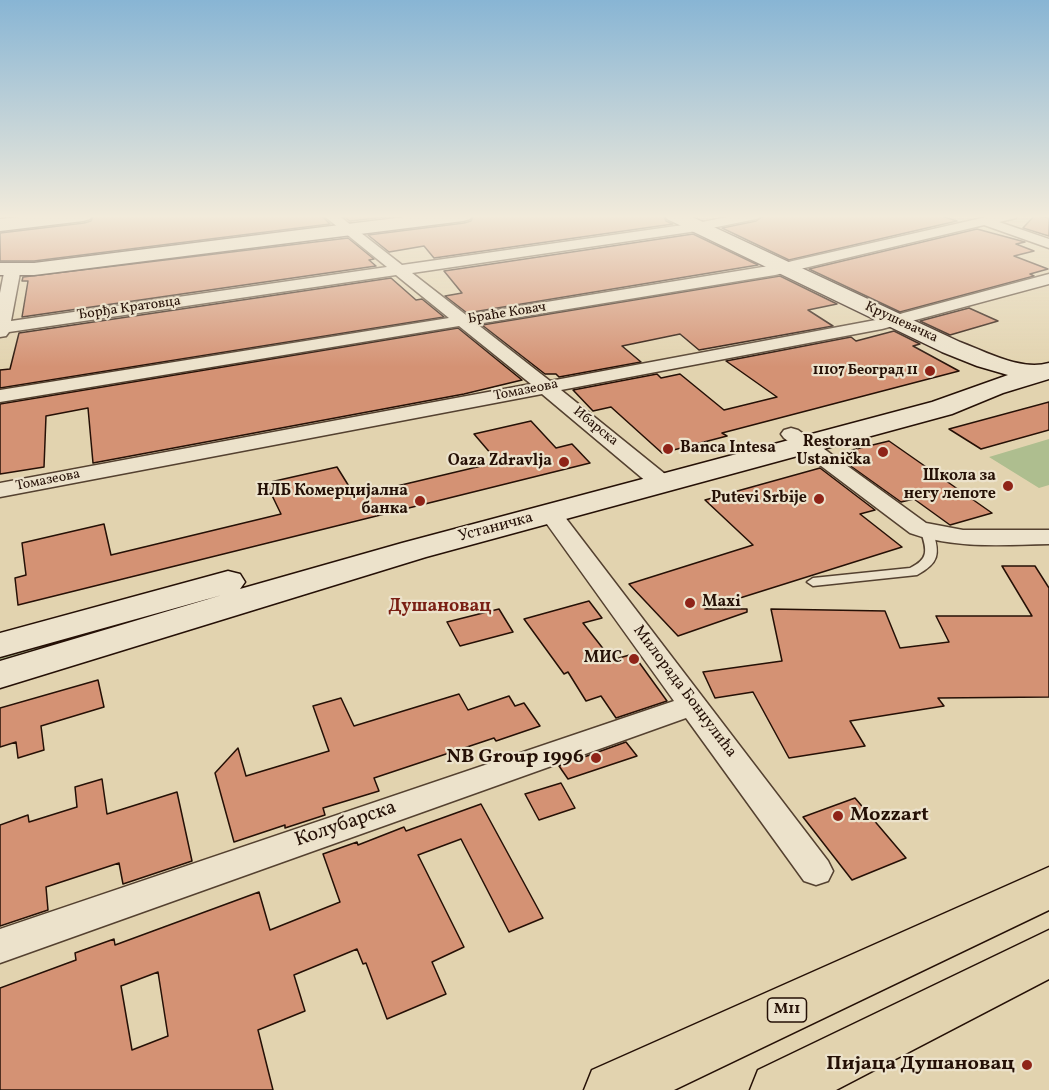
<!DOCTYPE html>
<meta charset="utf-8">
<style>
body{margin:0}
canvas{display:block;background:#e2d3af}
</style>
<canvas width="1049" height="1090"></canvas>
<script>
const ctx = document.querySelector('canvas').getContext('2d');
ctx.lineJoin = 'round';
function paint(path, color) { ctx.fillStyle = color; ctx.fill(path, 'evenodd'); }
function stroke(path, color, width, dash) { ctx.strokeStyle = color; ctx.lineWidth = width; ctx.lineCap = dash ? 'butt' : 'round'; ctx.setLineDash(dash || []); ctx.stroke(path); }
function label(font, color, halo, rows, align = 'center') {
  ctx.font = font + ' Vollkorn,serif'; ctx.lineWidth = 4.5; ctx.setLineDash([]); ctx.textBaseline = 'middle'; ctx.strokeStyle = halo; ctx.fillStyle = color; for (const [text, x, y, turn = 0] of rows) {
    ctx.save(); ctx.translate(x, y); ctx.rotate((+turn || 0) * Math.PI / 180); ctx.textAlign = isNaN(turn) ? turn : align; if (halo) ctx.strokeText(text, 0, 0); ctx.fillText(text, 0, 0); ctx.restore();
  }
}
paint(new Path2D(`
 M 1049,439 L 1049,485 L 1039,488 L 989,457 Z
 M 222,593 L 225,596 L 0,664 L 0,653 Z`), '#aebe8f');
const building = new Path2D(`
 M 94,215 L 321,215 L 330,224 L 34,261 L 0,261 L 0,233 L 84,223 L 91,221 Z
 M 341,215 L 404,215 L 350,221 Z
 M 474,215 L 663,215 L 666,221 L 673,224 L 434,258 L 424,246 L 389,252 L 368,235 L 464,223 L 471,221 Z
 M 765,215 L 939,215 L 957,221 L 789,260 L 722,228 L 756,221 Z
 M 1035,215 L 1049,218 L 1049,236 L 1023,228 Z
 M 977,229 L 1025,242 L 1016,244 L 1034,251 L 1014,256 L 1048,269 L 1030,274 L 1034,276 L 900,312 L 809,269 Z
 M 693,234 L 758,265 L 467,313 L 445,296 L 462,293 L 444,271 Z
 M 348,238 L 374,259 L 369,260 L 376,266 L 22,317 L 28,281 L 22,281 L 23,277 Z
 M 780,276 L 837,304 L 808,310 L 833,326 L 699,350 L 680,334 L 622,346 L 641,362 L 559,377 L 556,374 L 545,374 L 482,325 Z
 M 391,278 L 416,300 L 422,299 L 444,317 L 0,388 L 0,370 L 10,369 L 19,333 Z
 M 969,308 L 998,321 L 950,335 L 920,321 Z
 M 458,328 L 522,380 L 464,394 L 93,463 L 88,408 L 46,416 L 44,467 L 0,474 L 0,404 Z
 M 894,331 L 920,344 L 913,346 L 959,371 L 722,433 L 727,436 L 662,453 L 611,407 L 593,411 L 573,390 L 657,374 L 661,378 L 680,374 L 724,410 L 777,397 L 726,361 L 851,337 L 856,341 Z
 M 1049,402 L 1049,430 L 981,449 L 949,429 Z
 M 531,421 L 556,448 L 572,444 L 590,463 L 18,605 L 15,578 L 26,575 L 22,543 L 104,524 L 111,555 L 281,514 L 266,483 L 337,467 L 355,496 L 498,462 L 474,434 Z
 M 889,441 L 992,513 L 950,525 L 914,499 L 901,502 L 845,462 L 861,458 L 852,450 Z
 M 820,468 L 875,510 L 860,514 L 902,547 L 705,609 L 747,609 L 747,612 L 678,636 L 629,584 L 753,545 L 705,500 Z
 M 1002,566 L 1035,566 L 1049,588 L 1049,697 L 938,698 L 944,706 L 850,721 L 865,746 L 789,758 L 753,692 L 715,698 L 703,672 L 782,661 L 771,609 L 885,611 L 900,648 L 949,642 L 936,616 L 1032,616 Z
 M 589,601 L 602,618 L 583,623 L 612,660 L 633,654 L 667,701 L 616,718 L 601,696 L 586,701 L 568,672 L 564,674 L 524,619 Z
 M 499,609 L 513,632 L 460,646 L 447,622 Z
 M 98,680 L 104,707 L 41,726 L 44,750 L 18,758 L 16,742 L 0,747 L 0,708 Z
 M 459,694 L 468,710 L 509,696 L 515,706 L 524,703 L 540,726 L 496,741 L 494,738 L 374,778 L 379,791 L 323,808 L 325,815 L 285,828 L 285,825 L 234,842 L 215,773 L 238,748 L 246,776 L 329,751 L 313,706 L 341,698 L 354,726 Z
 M 626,742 L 637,756 L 568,779 L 559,766 Z
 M 102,779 L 107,814 L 177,792 L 192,861 L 123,884 L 119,863 L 46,887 L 48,910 L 0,926 L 0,825 L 28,815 L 29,822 L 77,807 L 75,787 Z
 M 561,783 L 575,808 L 539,820 L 525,794 Z
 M 855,798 L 906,858 L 852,880 L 803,817 Z
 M 481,804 L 543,918 L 509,932 L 461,839 L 418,855 L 464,947 L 432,962 L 446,994 L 387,1019 L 366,963 L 363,964 L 357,949 L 294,975 L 305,1011 L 258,1030 L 273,1090 L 0,1090 L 0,988 L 76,960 L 75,953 L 114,939 L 115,945 L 259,892 L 270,930 L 340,902 L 323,854 L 357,842 L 358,845 L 404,827 L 406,831 ZM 158,972 L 168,1036 L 132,1050 L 121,986 Z`);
paint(building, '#d49274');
stroke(building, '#251006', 1.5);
const lane = new Path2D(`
 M 927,528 L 933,532 C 940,554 939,563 917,575 L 813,586 L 807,582 L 813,578 L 910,568 C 929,559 927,550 921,532 Z`);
const street = new Path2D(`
 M 323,215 L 338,215 L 402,265 L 697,223 L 737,215 L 763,215 L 756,219 L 697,231 L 412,273 L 466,315 L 775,265 L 995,215 L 1018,215 L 1016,218 L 999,222 L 1049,239 L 1049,248 L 984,225 L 775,275 L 477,324 L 550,381 L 881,319 L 1049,274 L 1049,284 L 882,329 L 561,390 L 670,478 L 673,483 L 670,488 L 662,490 L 654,488 L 542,394 L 0,497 L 0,483 L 531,384 L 459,326 L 0,402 L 0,390 L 449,318 L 396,275 L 9,332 L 6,336 L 0,337 L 0,293 L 4,273 L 12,268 L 20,273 L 11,321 L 387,267 Z
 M 791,428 L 798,430 L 926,523 L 963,530 L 1049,530 L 1049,544 C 1002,545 955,549 910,533 L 784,438 L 781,434 L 784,430 Z
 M 550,506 L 558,508 L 828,861 L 833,871 L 828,881 L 816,885 L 804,881 L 686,718 L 0,963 L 0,929 L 674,701 L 539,513 L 542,508 Z`);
const secondary = new Path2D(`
 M 38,215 L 92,215 L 90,219 L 83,221 L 0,231 L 0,219 Z
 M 420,215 L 472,215 L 470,219 L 463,221 L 34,275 L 0,275 L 0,263 L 34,263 Z
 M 665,215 L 688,215 L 960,342 C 987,352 1020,371 1049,363 L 1049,379 L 1003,393 L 952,414 L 426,557 L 0,688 L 0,661 L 222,595 L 0,657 L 0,633 L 228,571 L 240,574 L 245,582 L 240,589 L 402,543 L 932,402 L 1008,375 L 977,366 L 942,352 L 667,219 Z`);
const highway = new Path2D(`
 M 1049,867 L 1049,910 L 674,1090 L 584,1090 L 592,1070 Z
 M 1049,930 L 1049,979 L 836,1090 L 750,1090 L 758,1070 Z`);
stroke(lane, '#544130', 3);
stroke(street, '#544130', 3);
stroke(secondary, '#251006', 3);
stroke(highway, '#251006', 3);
paint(lane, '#ece2cb');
paint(street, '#ece2cb');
paint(secondary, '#ece2cb');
paint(highway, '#e2d3af');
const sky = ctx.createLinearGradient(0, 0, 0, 367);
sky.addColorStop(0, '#88b5d4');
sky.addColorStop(0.59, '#f2ebdb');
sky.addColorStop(1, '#f2ebdb00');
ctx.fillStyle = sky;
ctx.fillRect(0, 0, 1049, 367);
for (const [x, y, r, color] of [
 [930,371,6,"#8f2418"],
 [668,449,6,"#8f2418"],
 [883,452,6,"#8f2418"],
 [564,462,6,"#8f2418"],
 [1008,486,6,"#8f2418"],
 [819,499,6,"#8f2418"],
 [420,501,6,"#8f2418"],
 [690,603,6,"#8f2418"],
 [634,659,6,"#8f2418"],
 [596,758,6,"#8f2418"],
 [838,816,6,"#8f2418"],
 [1027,1065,6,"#8f2418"]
]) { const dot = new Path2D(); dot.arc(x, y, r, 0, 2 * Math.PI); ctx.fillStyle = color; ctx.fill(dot); stroke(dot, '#ece2cb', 2); }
label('14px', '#251006', '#ece2cb', [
 ["Ђорђа Кратовца",129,309,-8],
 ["Браће Ковач",507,314,-9],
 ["Крушевачка",901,323,25],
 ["Томазеова",526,391,-11],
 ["Ибарска",595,427,39],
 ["Томазеова",48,481,-11]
]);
label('bold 14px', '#251006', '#ece2cb', [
 ["11107 Београд 11",918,371]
], 'right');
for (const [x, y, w] of [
 [787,1010,39]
]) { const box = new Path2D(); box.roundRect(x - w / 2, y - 12, w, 24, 4.5); ctx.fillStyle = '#ece2cb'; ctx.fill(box); stroke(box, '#251006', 1.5); }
label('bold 15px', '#251006', null, [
 ["M11",787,1010]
]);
label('bold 16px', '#251006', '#ece2cb', [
 ["Restoran",871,443],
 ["Ustanička",871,461],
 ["Banca Intesa",680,449,"left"],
 ["Oaza Zdravlja",552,462],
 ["Школа за",996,477],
 ["негу лепоте",996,495],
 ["НЛБ Комерцијална",408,492],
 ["банка",408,510],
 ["Putevi Srbije",807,499],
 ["Maxi",702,603,"left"],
 ["МИС",622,659]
], 'right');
label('16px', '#251006', '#ece2cb', [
 ["Устаничка",496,528,-15],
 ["Милорада Бонџулића",684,692,53]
]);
label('bold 18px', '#7a1f14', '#ece2cb', [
 ["Душановац",440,608]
]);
label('bold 20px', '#251006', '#ece2cb', [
 ["NB Group 1996",584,758],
 ["Mozzart",850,816,"left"],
 ["Пијаца Душановац",1015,1065]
], 'right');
label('20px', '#251006', '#ece2cb', [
 ["Колубарска",346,825,-19]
]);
</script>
